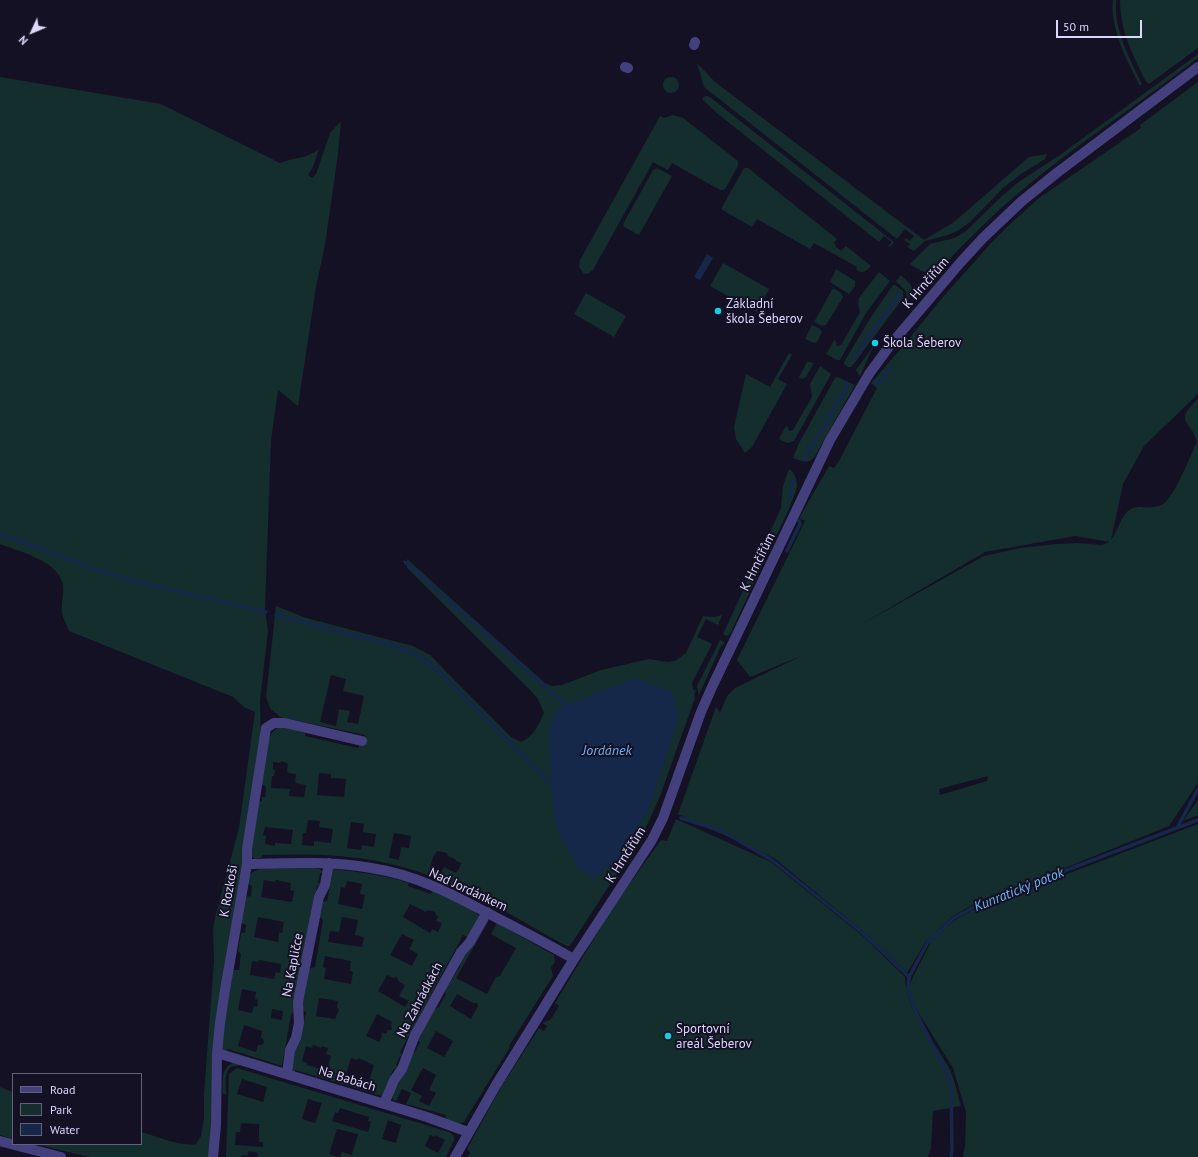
<!DOCTYPE html>
<meta charset="utf-8">
<style>
body{margin:0}
#map{position:relative;width:1198px;height:1157px;overflow:hidden;background:#151124;font-family:"PT Sans",sans-serif}
canvas{display:block}
.legend{position:absolute;left:12px;top:1073px;width:130px;height:72px;box-sizing:border-box;background:#151124;border:1px solid #65607a;margin:0;padding:5px 7px;list-style:none;font-size:12px;color:#dcd7fb}
.legend li{display:flex;align-items:center;gap:8px;height:20px}
.legend b{width:20px;border:1px solid #65607a}
.north{position:absolute;left:12px;top:12px;width:40px;height:40px;-webkit-text-stroke:3px #151124;paint-order:stroke;rotate:226deg;font-size:11px;font-weight:700;line-height:16px;text-align:center;color:#dcd7fb}
.north::after{content:'';display:block;margin:auto;width:14px;height:18px;background:#dcd7fb;clip-path:polygon(50% 0,100% 100%,50% 72%,0 100%)}
.scale{position:absolute;left:1056px;top:20px;width:86px;height:18px;box-sizing:border-box;border:2px solid #dcd7fb;border-top:0;padding-left:5px;font-size:12px;line-height:14px;white-space:nowrap;color:#dcd7fb;-webkit-text-stroke:3px #151124;paint-order:stroke}
</style>
<div id="map">
<canvas width="1198" height="1157"></canvas>
<ul class="legend">
<li><b style="height:5px;background:#44407e"></b>Road</li>
<li><b style="height:11px;background:#142d2d"></b>Park</li>
<li><b style="height:11px;background:#15284a"></b>Water</li>
</ul>
<div class="north">N</div>
<div class="scale">50 m</div>
</div>
<script>
const ctx = document.querySelector('canvas').getContext('2d');
ctx.lineJoin = 'round';
function paint(path, color) { ctx.fillStyle = color; ctx.fill(path, 'evenodd'); }
function stroke(path, color, width, dash) { ctx.strokeStyle = color; ctx.lineWidth = width; ctx.lineCap = dash ? 'butt' : 'round'; ctx.setLineDash(dash || []); ctx.stroke(path); }
function label(font, color, halo, rows, align = 'center') {
  ctx.font = font + ' "PT Sans",sans-serif'; ctx.lineWidth = 4; ctx.setLineDash([]); ctx.textBaseline = 'middle'; ctx.strokeStyle = halo; ctx.fillStyle = color; for (const [text, x, y, turn = 0] of rows) {
    ctx.save(); ctx.translate(x, y); ctx.rotate((+turn || 0) * Math.PI / 180); ctx.textAlign = isNaN(turn) ? turn : align; if (halo) ctx.strokeText(text, 0, 0); ctx.fillText(text, 0, 0); ctx.restore();
  }
}
paint(new Path2D(`
 M 1113,0 L 1116,0 C 1114,31 1129,57 1142,84 L 1140,86 C 1127,60 1110,30 1113,0 Z
 M 1120,0 L 1198,0 L 1198,48 L 1149,84 L 1146,82 C 1133,55 1120,31 1120,0 Z
 M 1198,54 L 1198,58 C 1138,105 1073,146 1015,196 C 996,212 978,230 960,248 C 956,252 951,257 948,262 C 945,265 945,268 940,271 C 929,277 919,270 910,264 L 930,244 L 954,238 L 965,232 L 1003,195 L 1020,181 L 1060,155 Z
 M 697,63 L 715,82 L 924,240 L 954,222 L 1029,157 L 1047,154 L 1045,159 L 1021,174 L 1003,188 L 970,222 L 959,230 L 948,235 L 925,241 L 914,251 L 907,247 L 910,244 L 904,240 L 906,238 L 910,241 L 914,236 L 905,229 L 897,239 L 704,87 Z
 M 0,77 L 161,104 L 280,163 C 295,157 304,160 319,149 L 313,167 L 308,175 L 312,178 L 316,174 L 330,133 L 341,121 L 338,154 L 325,245 L 316,287 L 298,406 L 278,390 L 271,440 L 265,608 L 268,631 L 260,701 L 261,739 L 242,866 L 212,1106 L 210,1156 L 208,1157 L 89,1157 L 35,1144 L 141,1144 L 141,1132 C 157,1136 179,1147 196,1144 L 201,1136 L 204,1119 L 204,1094 L 214,961 L 213,929 L 216,914 L 239,828 L 255,712 L 244,707 L 233,697 L 69,631 C 67,625 63,619 62,613 C 61,604 64,594 63,585 C 58,560 20,552 0,544 Z
 M663 85a8 8 0 1 1 16 0a8 8 0 1 1-16 0Z
 M 1198,82 L 1198,394 L 1144,446 L 1123,484 L 1111,540 C 1117,533 1119,521 1126,513 C 1136,501 1151,512 1163,504 C 1175,496 1190,456 1197,442 C 1192,420 1172,423 1198,399 L 1198,783 L 1169,826 L 1040,878 L 983,899 L 953,916 L 925,943 L 907,973 L 866,934 L 774,858 L 678,814 L 716,707 L 720,713 L 727,696 L 735,688 L 801,656 L 750,677 L 737,660 L 805,521 L 799,518 L 802,513 L 829,466 L 834,468 L 839,461 L 877,388 L 871,383 L 904,345 L 942,298 L 993,241 L 1010,224 L 1039,198 L 1141,128 L 1140,125 ZM 1075,536 L 1110,542 L 1102,545 L 1077,543 L 1056,544 L 1020,548 L 984,556 L 862,624 L 985,552 ZM 988,776 L 987,781 L 940,795 L 939,789 Z
 M 705,96 L 708,96 L 711,98 L 894,242 L 892,245 L 888,247 L 892,242 L 884,236 L 879,242 L 718,114 L 702,99 Z
 M 673,115 L 683,118 L 738,161 L 738,166 L 725,189 L 723,190 L 720,190 L 672,163 L 668,170 L 653,162 L 593,270 L 589,273 L 584,274 L 579,267 L 580,260 L 660,116 L 664,118 Z
 M 657,168 L 672,176 L 639,235 L 624,227 L 623,224 L 653,170 Z
 M 744,168 L 748,168 L 837,239 L 834,243 L 836,245 L 835,246 L 841,251 L 846,246 L 871,266 C 866,271 862,275 856,269 L 857,267 L 814,243 L 810,249 L 757,219 L 752,227 L 721,209 Z
 M 723,263 L 769,289 L 757,312 L 710,286 Z
 M 836,269 L 855,281 L 855,286 L 849,294 L 830,282 Z
 M 879,272 L 890,281 L 866,313 L 840,360 L 837,360 L 826,354 L 835,339 L 837,346 L 841,345 L 860,312 L 858,304 L 859,298 Z
 M 901,275 C 911,284 917,288 907,302 L 905,300 C 910,290 901,288 896,281 Z
 M 893,285 L 895,285 L 903,291 L 903,298 L 853,365 L 851,367 L 848,367 L 844,364 L 844,362 L 871,317 Z
 M 833,288 L 841,293 L 843,297 L 826,325 L 822,326 L 814,322 Z
 M 586,293 L 626,316 L 614,337 L 574,314 Z
 M 812,325 L 820,329 L 822,332 L 817,342 L 814,343 L 805,339 Z
 M 874,345 L 860,376 L 856,370 Z
 M 789,353 L 792,355 L 778,379 L 787,384 L 752,447 L 745,453 L 736,439 L 734,427 L 746,374 L 770,387 Z
 M 807,362 L 810,362 L 814,363 L 806,377 L 802,379 L 799,377 Z
 M 820,366 L 831,374 L 830,376 L 794,441 L 787,443 L 779,439 L 786,426 L 788,427 L 789,431 L 793,430 L 812,397 L 810,384 Z
 M 837,377 L 855,385 L 814,458 C 807,464 801,461 793,458 L 799,443 L 835,378 Z
 M 789,469 L 793,472 L 796,478 L 797,486 L 795,493 L 788,511 L 730,634 L 727,636 L 723,634 L 781,508 L 783,486 Z
 M 407,559 L 545,683 L 552,686 L 562,685 L 601,670 L 649,659 L 668,662 L 675,661 L 686,653 L 703,616 L 714,617 L 722,615 L 718,625 L 706,619 L 697,637 L 712,644 L 692,683 L 693,689 L 696,691 L 694,694 L 695,698 L 659,799 L 648,823 L 640,838 L 570,946 L 567,946 L 559,942 C 521,921 482,896 441,880 C 380,855 327,853 263,855 L 262,857 L 256,859 L 252,857 L 249,850 L 259,802 L 262,801 L 262,797 L 265,797 L 266,787 L 261,784 L 269,737 C 279,720 290,728 305,733 L 305,736 L 358,748 L 365,735 L 280,717 L 270,708 L 266,697 L 276,606 L 306,618 L 413,646 L 430,655 L 511,737 L 521,742 C 534,736 538,726 544,713 L 538,699 L 531,691 L 407,568 ZM 331,675 L 346,679 L 343,691 L 364,696 L 358,724 L 347,722 L 350,711 L 339,709 L 336,726 L 320,722 ZM 282,761 L 288,764 L 287,771 L 289,773 L 296,774 L 295,783 L 306,785 L 304,797 L 289,796 L 290,789 L 271,788 L 272,776 L 274,776 L 275,770 L 273,769 L 273,762 L 280,763 ZM 319,773 L 331,774 L 331,778 L 346,779 L 344,797 L 317,795 ZM 308,820 L 320,821 L 319,827 L 333,829 L 331,843 L 314,841 L 314,846 L 302,845 L 303,833 L 306,833 ZM 351,822 L 364,824 L 363,832 L 376,834 L 374,847 L 362,845 L 361,850 L 347,848 ZM 265,827 L 293,830 L 291,844 L 275,843 L 275,846 L 265,844 L 266,836 L 263,835 ZM 394,833 L 411,836 L 409,848 L 401,847 L 399,860 L 389,858 ZM 437,851 L 447,853 L 448,856 L 455,859 L 456,861 L 461,863 L 460,867 L 456,873 L 444,867 L 441,873 L 430,868 L 433,857 Z
 M 720,640 L 724,642 L 724,644 L 721,646 L 699,695 L 697,686 Z
 M 1198,800 L 1198,815 L 1183,821 Z
 M 676,819 L 771,862 L 864,937 L 905,977 C 906,1012 933,1038 949,1068 C 955,1079 957,1094 961,1106 L 933,1111 L 931,1148 L 928,1157 L 468,1157 L 470,1152 L 467,1149 L 501,1087 L 539,1028 L 544,1031 L 547,1026 L 542,1023 L 551,1019 L 559,1006 L 555,1003 L 615,904 L 661,840 L 667,841 Z
 M 1198,824 L 1198,1157 L 963,1157 L 965,1146 L 966,1112 L 953,1068 L 915,1007 L 909,989 L 912,979 L 930,944 L 930,941 L 955,920 L 985,903 L 1041,884 Z
 M 286,868 L 316,868 L 320,869 L 324,874 L 320,873 L 318,883 L 322,884 L 317,886 L 314,905 L 312,907 L 294,1011 L 291,1015 L 282,1066 L 228,1049 L 226,1052 L 222,1050 L 221,1045 L 233,970 L 239,970 L 241,954 L 238,951 L 241,933 L 245,933 L 246,925 L 241,923 L 245,897 L 251,896 L 252,886 L 247,883 C 248,880 249,877 251,874 C 258,866 275,868 286,868 ZM 264,880 L 275,882 L 276,880 L 291,883 L 290,890 L 294,891 L 292,902 L 261,897 ZM 258,917 L 284,922 L 282,933 L 279,932 L 278,942 L 254,937 ZM 259,960 L 281,964 L 280,973 L 276,972 L 274,979 L 250,975 L 252,961 L 258,962 ZM 242,989 L 256,992 L 255,999 L 258,1000 L 257,1007 L 254,1006 L 252,1013 L 238,1010 ZM 272,1009 L 283,1011 L 282,1020 L 271,1018 ZM 244,1025 L 262,1031 L 261,1037 L 263,1039 L 264,1042 L 262,1045 L 258,1045 L 256,1052 L 238,1046 Z
 M 333,869 C 359,872 384,875 409,883 L 408,886 L 431,894 L 432,891 C 444,896 472,906 479,916 L 468,937 L 463,935 L 400,1052 L 403,1057 L 400,1056 L 396,1065 L 399,1066 L 393,1070 L 382,1096 L 295,1070 L 295,1073 L 292,1070 L 294,1048 L 298,1043 L 300,1043 L 306,1012 L 303,1011 L 301,1008 L 309,969 L 315,967 L 323,920 L 320,917 L 323,902 L 327,901 ZM 347,881 L 362,884 L 360,894 L 365,895 L 362,909 L 338,904 L 341,887 L 345,888 ZM 410,904 L 426,912 L 427,910 L 435,912 L 436,915 L 438,916 L 436,921 L 442,923 L 438,932 L 432,929 L 430,933 L 403,917 ZM 342,917 L 358,920 L 355,935 L 364,937 L 362,947 L 328,942 L 330,931 L 339,932 ZM 402,934 L 414,940 L 409,949 L 418,954 L 412,966 L 390,955 ZM 325,956 L 351,961 L 350,971 L 353,972 L 351,984 L 324,979 L 326,968 L 323,967 ZM 387,975 L 393,978 L 397,977 L 398,981 L 405,985 L 399,996 L 409,1001 L 405,1007 L 378,991 ZM 319,998 L 338,1001 L 337,1007 L 339,1010 L 335,1019 L 316,1016 ZM 377,1014 L 392,1022 L 391,1025 L 392,1030 L 388,1030 L 386,1034 L 382,1032 L 381,1036 L 382,1036 L 379,1042 L 366,1036 ZM 313,1045 L 322,1048 L 322,1046 L 328,1048 L 326,1054 L 331,1056 L 327,1071 L 307,1065 L 307,1063 L 302,1061 L 306,1046 L 312,1048 ZM 351,1058 L 357,1060 L 358,1058 L 368,1062 L 368,1063 L 374,1065 L 369,1081 L 363,1080 L 362,1081 L 352,1078 L 352,1076 L 346,1074 Z
 M 489,920 L 456,978 L 487,994 L 496,977 L 500,976 L 516,948 L 491,934 L 497,923 L 554,955 L 555,962 L 551,967 L 553,976 L 509,1046 L 510,1047 L 464,1122 L 461,1123 L 461,1125 L 445,1119 L 446,1115 L 406,1104 L 411,1093 L 402,1089 L 396,1101 L 393,1100 L 392,1094 L 412,1053 L 414,1053 L 420,1043 L 418,1040 L 433,1010 L 439,1007 L 446,994 L 445,991 L 460,966 L 459,963 L 467,951 L 469,951 L 486,922 ZM 457,994 L 473,1003 L 477,1003 L 478,1006 L 471,1019 L 450,1006 ZM 436,1031 L 453,1041 L 444,1057 L 427,1048 ZM 423,1068 L 436,1075 L 429,1090 L 436,1093 L 429,1106 L 419,1101 L 422,1096 L 411,1090 Z
 M 236,1062 L 240,1063 L 239,1066 C 223,1063 226,1083 226,1094 L 223,1094 C 222,1081 221,1065 236,1062 Z
 M 237,1068 L 449,1132 L 454,1136 L 454,1140 L 446,1157 L 340,1157 L 342,1152 L 352,1155 L 358,1134 L 337,1129 L 329,1154 L 338,1157 L 257,1157 L 258,1153 L 249,1151 L 247,1156 L 242,1155 L 241,1157 L 226,1157 L 229,1074 ZM 242,1079 L 267,1087 L 263,1102 L 237,1094 ZM 308,1099 L 322,1103 L 315,1123 L 302,1119 ZM 340,1108 L 369,1117 L 368,1121 L 371,1122 L 368,1132 L 332,1121 L 335,1112 L 338,1113 ZM 388,1120 L 401,1125 L 396,1143 L 382,1139 ZM 241,1123 L 259,1124 L 259,1142 L 263,1142 L 263,1147 L 235,1145 L 236,1132 L 240,1132 ZM 430,1135 L 434,1137 L 435,1135 L 445,1140 L 438,1153 L 425,1146 Z
 M 0,1087 L 13,1092 L 13,1139 L 0,1135 Z`), '#142d2d');
paint(new Path2D(`
 M 707,254 L 713,258 L 700,280 L 694,277 Z
 M 636,678 L 671,692 L 679,715 L 650,805 L 624,853 L 594,879 L 578,868 L 556,827 L 551,784 L 549,730 L 554,713 L 566,705 Z`), '#15284a');
stroke(new Path2D(`
 M 853,359 L 900,294
 M 876,382 L 880,382 L 892,368
 M 804,459 L 846,389 L 847,383
 M 790,497 L 793,480
 M 0,534 L 104,572 L 134,581 L 266,612
 M 787,551 L 800,524 L 799,521
 M 405,562 L 566,705
 M 276,615 L 397,647 C 416,654 427,660 441,674 L 551,784
 M 681,818 L 722,831 L 772,860 L 865,935 L 909,977
 M 1177,828 L 1198,789
 M 951,1157 L 952,1151 L 951,1082 L 914,1008 L 908,990 L 909,977 L 928,942 L 954,918 L 983,902 L 1198,820`), '#15284a', 3.5);
stroke(new Path2D(`
 M 694,45 L 695,42
 M 625,67 L 628,68
 M 247,864 C 289,863 330,861 371,868 C 418,875 456,896 497,918 C 523,931 549,945 574,959
 M 217,1053 L 427,1117 L 468,1132
 M 287,1074 L 290,1050 L 296,1038 L 299,1023 L 298,1002 L 319,897 L 325,885 L 329,863
 M 384,1104 L 394,1080 L 402,1069 L 415,1035 L 461,952 L 470,942 L 487,912
 M 0,1141 L 61,1157
 M 213,1157 L 216,1125 L 217,1053 L 220,1023 L 225,990 L 247,864 L 247,849 L 266,728 L 274,723 L 285,723 L 362,741
 M 455,1157 L 496,1085 L 574,959 L 652,840 L 663,818 L 701,712 L 712,687 L 830,440 L 869,374 L 891,344 L 960,263 L 983,238 L 1022,201 L 1058,172 L 1198,67`), '#44407e', 10);
for (const [x, y, r, color] of [
 [718,311,4,"#15cee9"],
 [875,343,4,"#15cee9"],
 [668,1036,4,"#15cee9"]
]) { const dot = new Path2D(); dot.arc(x, y, r, 0, 2 * Math.PI); ctx.fillStyle = color; ctx.fill(dot); stroke(dot, '#151124', 1.5); }
label('13px', '#dcd7fb', '#151124', [
 ["K Hrnčířům",926,283,-49],
 ["K Hrnčířům",758,562,-64],
 ["K Hrnčířům",626,855,-58],
 ["Nad Jordánkem",468,890,25],
 ["K Rozkoši",229,891,-80],
 ["Na Kapličce",293,965,-79],
 ["Na Zahrádkách",420,1000,-62],
 ["Na Babách",347,1079,17]
]);
label('13px', '#dcd7fb', '#151124', [
 ["Základní",726,304],
 ["škola Šeberov",726,319],
 ["Škola Šeberov",883,343],
 ["Sportovní",676,1029],
 ["areál Šeberov",676,1044]
], 'left');
label('italic 14px', '#6fb1f2', '#151124', [
 ["Jordánek",607,751],
 ["Kunratický potok",1019,890,-22]
]);
</script>
